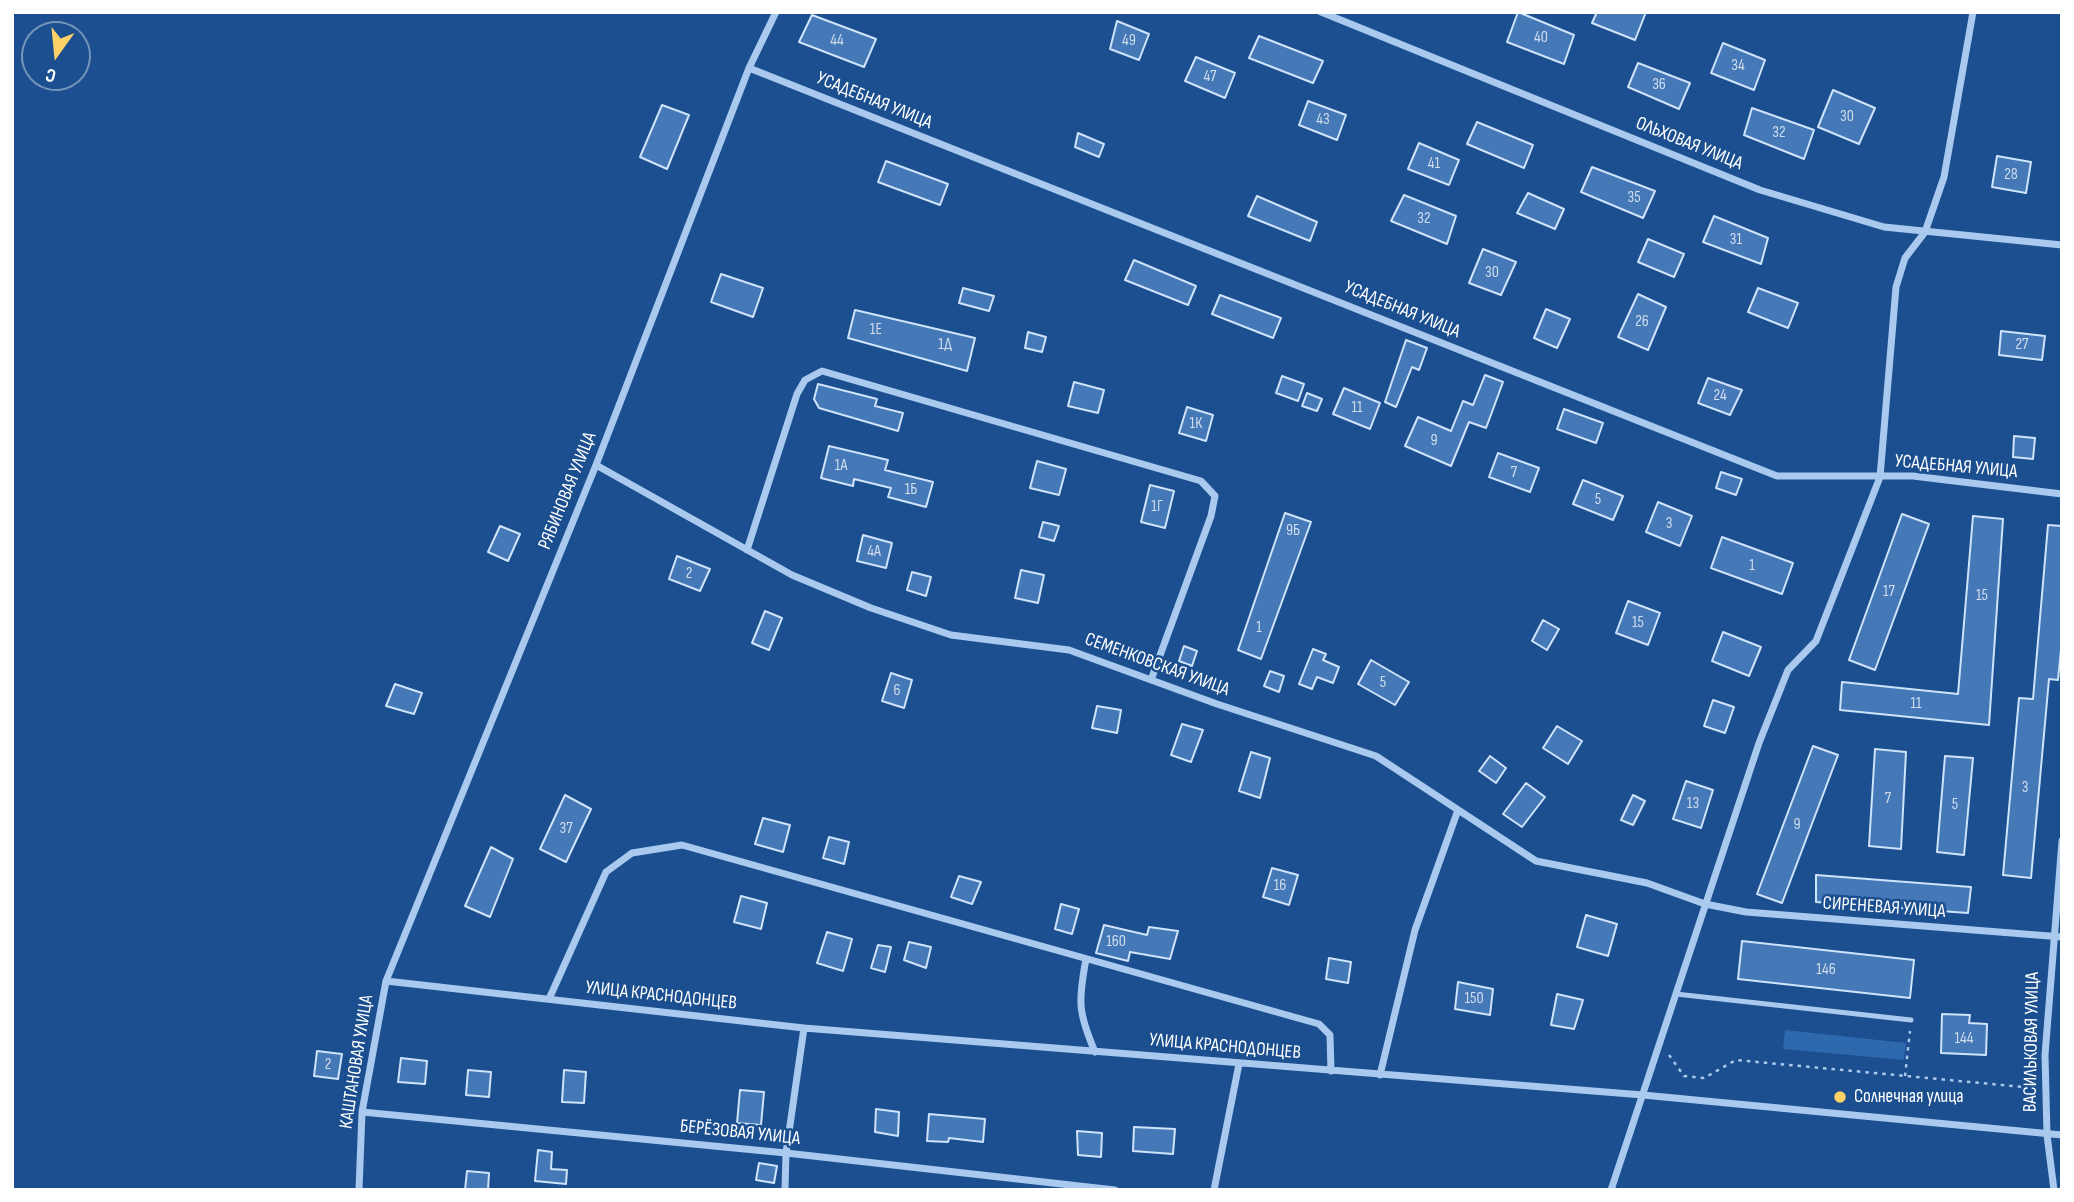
<!DOCTYPE html>
<meta charset="utf-8">
<style>
body{margin:0}
#map{position:relative;width:2074px;height:1202px;overflow:hidden;background:#1b4f8f;font-family:"Sofia Sans Condensed",sans-serif}
canvas{display:block}
.frame{position:absolute;inset:0;border:14px solid #fff;pointer-events:none}
.north{position:absolute;left:21px;top:21px;width:70px;height:70px;box-sizing:border-box;background:#1b4f8f;border:2px solid #7695bc;border-radius:50%;rotate:195deg;font-size:19px;font-weight:700;line-height:28px;text-align:center;color:#fff}
.north::after{content:'';display:block;margin:auto;width:24px;height:32px;background:#ffd166;clip-path:polygon(50% 0,100% 100%,50% 72%,0 100%)}
</style>
<div id="map">
<canvas width="2074" height="1202"></canvas>
<div class="frame"></div>
<div class="north">С</div>
</div>
<script>
const ctx = document.querySelector('canvas').getContext('2d');
ctx.lineJoin = 'round';
function paint(path, color) { ctx.fillStyle = color; ctx.fill(path, 'evenodd'); }
function stroke(path, color, width, dash) { ctx.strokeStyle = color; ctx.lineWidth = width; ctx.lineCap = dash ? 'butt' : 'round'; ctx.setLineDash(dash || []); ctx.stroke(path); }
function label(font, color, halo, rows, align = 'center') {
  ctx.font = font + ' "Sofia Sans Condensed",sans-serif'; ctx.lineWidth = 5; ctx.setLineDash([]); ctx.textBaseline = 'middle'; ctx.strokeStyle = halo; ctx.fillStyle = color; for (const [text, x, y, turn = 0] of rows) {
    ctx.save(); ctx.translate(x, y); ctx.rotate((+turn || 0) * Math.PI / 180); ctx.textAlign = isNaN(turn) ? turn : align; if (halo) ctx.strokeText(text, 0, 0); ctx.fillText(text, 0, 0); ctx.restore();
  }
}
paint(new Path2D(`
 M 1785,1030 L 1906,1043 L 1904,1060 L 1783,1049 Z`), '#2e69ad');
const building = new Path2D(`
 M 1518,12 L 1574,35 L 1564,64 L 1507,42 Z
 M 1597,12 L 1646,12 L 1635,40 L 1592,23 Z
 M 812,15 L 876,39 L 864,67 L 799,42 Z
 M 1117,21 L 1149,34 L 1139,60 L 1110,49 Z
 M 1259,36 L 1323,61 L 1313,83 L 1249,58 Z
 M 1723,43 L 1765,60 L 1754,90 L 1711,73 Z
 M 1196,57 L 1235,73 L 1225,98 L 1185,81 Z
 M 1638,63 L 1690,83 L 1679,109 L 1628,87 Z
 M 1833,90 L 1875,108 L 1859,144 L 1818,127 Z
 M 1308,101 L 1346,115 L 1337,140 L 1299,125 Z
 M 662,105 L 689,115 L 667,169 L 640,157 Z
 M 1752,108 L 1814,130 L 1804,159 L 1744,135 Z
 M 1477,122 L 1533,145 L 1524,168 L 1467,144 Z
 M 1078,133 L 1104,144 L 1099,157 L 1075,147 Z
 M 1419,143 L 1459,160 L 1449,185 L 1408,169 Z
 M 1997,156 L 2031,162 L 2026,193 L 1992,187 Z
 M 886,161 L 948,184 L 940,205 L 878,182 Z
 M 1592,167 L 1655,191 L 1643,218 L 1581,192 Z
 M 1528,193 L 1564,209 L 1555,229 L 1517,213 Z
 M 1404,195 L 1456,216 L 1447,244 L 1391,221 Z
 M 1257,196 L 1317,222 L 1310,241 L 1248,216 Z
 M 1714,216 L 1768,238 L 1761,264 L 1703,242 Z
 M 1648,239 L 1684,254 L 1674,277 L 1638,262 Z
 M 1483,249 L 1516,262 L 1501,295 L 1469,283 Z
 M 1134,260 L 1196,286 L 1188,305 L 1125,280 Z
 M 721,274 L 763,288 L 753,317 L 711,302 Z
 M 963,288 L 994,296 L 989,311 L 959,303 Z
 M 1758,288 L 1798,303 L 1788,328 L 1748,312 Z
 M 1638,294 L 1666,307 L 1648,350 L 1618,337 Z
 M 1220,295 L 1281,318 L 1273,338 L 1212,314 Z
 M 1546,309 L 1570,319 L 1557,348 L 1534,338 Z
 M 855,310 L 975,338 L 967,371 L 848,338 Z
 M 2001,331 L 2045,336 L 2042,360 L 1999,355 Z
 M 1028,332 L 1046,337 L 1042,352 L 1025,348 Z
 M 1406,340 L 1427,348 L 1419,370 L 1412,367 L 1396,407 L 1385,402 Z
 M 1485,375 L 1503,382 L 1492,412 L 1486,428 L 1469,422 L 1451,466 L 1405,446 L 1418,417 L 1451,431 L 1463,401 L 1473,405 Z
 M 1282,376 L 1304,384 L 1298,401 L 1276,393 Z
 M 1708,378 L 1742,390 L 1730,415 L 1698,403 Z
 M 1074,382 L 1104,390 L 1098,413 L 1068,406 Z
 M 818,384 L 877,399 L 875,406 L 903,413 L 898,431 L 819,408 L 814,399 Z
 M 1344,388 L 1380,403 L 1370,429 L 1333,414 Z
 M 1307,393 L 1322,399 L 1317,411 L 1302,406 Z
 M 1187,407 L 1213,415 L 1206,441 L 1179,433 Z
 M 1564,409 L 1603,423 L 1596,443 L 1557,429 Z
 M 2014,436 L 2035,438 L 2033,459 L 2013,457 Z
 M 829,446 L 888,460 L 885,470 L 933,482 L 926,507 L 888,497 L 891,488 L 854,479 L 853,486 L 821,478 Z
 M 1498,453 L 1539,468 L 1530,492 L 1489,477 Z
 M 1037,461 L 1066,469 L 1059,495 L 1030,488 Z
 M 1721,472 L 1742,479 L 1736,495 L 1716,488 Z
 M 1583,480 L 1623,496 L 1613,520 L 1573,504 Z
 M 1150,485 L 1174,491 L 1165,528 L 1141,522 Z
 M 1658,502 L 1692,516 L 1680,546 L 1646,532 Z
 M 1285,513 L 1311,522 L 1261,659 L 1238,650 Z
 M 1902,514 L 1929,524 L 1875,670 L 1849,660 Z
 M 1973,516 L 2003,519 L 1989,725 L 1840,710 L 1842,682 L 1958,694 Z
 M 1043,522 L 1059,526 L 1054,541 L 1039,537 Z
 M 2048,525 L 2062,526 L 2062,640 L 2058,680 L 2049,679 L 2031,878 L 2003,875 L 2019,698 L 2033,699 Z
 M 500,526 L 520,534 L 508,561 L 488,552 Z
 M 863,535 L 892,543 L 886,568 L 857,561 Z
 M 1722,537 L 1793,563 L 1782,594 L 1711,568 Z
 M 677,556 L 710,569 L 700,591 L 669,579 Z
 M 1021,570 L 1044,575 L 1038,603 L 1015,598 Z
 M 912,572 L 931,577 L 926,596 L 907,590 Z
 M 1628,601 L 1660,613 L 1648,645 L 1616,633 Z
 M 765,611 L 782,618 L 769,650 L 752,643 Z
 M 1543,620 L 1559,629 L 1547,650 L 1532,641 Z
 M 1723,632 L 1761,647 L 1749,676 L 1712,661 Z
 M 1184,646 L 1197,651 L 1192,666 L 1179,661 Z
 M 1313,649 L 1326,654 L 1323,660 L 1339,667 L 1333,683 L 1317,677 L 1312,689 L 1299,684 Z
 M 1371,660 L 1409,682 L 1395,705 L 1358,684 Z
 M 1270,671 L 1284,676 L 1279,692 L 1264,686 Z
 M 891,673 L 912,680 L 904,708 L 882,701 Z
 M 395,684 L 422,693 L 414,714 L 386,706 Z
 M 1713,700 L 1734,707 L 1725,733 L 1704,726 Z
 M 1097,706 L 1121,710 L 1117,733 L 1092,728 Z
 M 1182,724 L 1203,730 L 1191,762 L 1171,755 Z
 M 1557,726 L 1582,741 L 1568,764 L 1543,748 Z
 M 1813,746 L 1838,755 L 1782,903 L 1757,894 Z
 M 1875,749 L 1906,752 L 1901,849 L 1869,846 Z
 M 1251,752 L 1270,758 L 1260,798 L 1239,791 Z
 M 1490,756 L 1506,768 L 1496,783 L 1479,771 Z
 M 1945,756 L 1973,758 L 1964,855 L 1937,852 Z
 M 1686,781 L 1713,790 L 1701,828 L 1673,819 Z
 M 1526,783 L 1545,797 L 1522,827 L 1503,814 Z
 M 565,795 L 591,809 L 566,862 L 540,849 Z
 M 1633,795 L 1645,801 L 1633,825 L 1621,820 Z
 M 763,818 L 790,825 L 783,852 L 755,844 Z
 M 829,837 L 849,842 L 844,864 L 823,858 Z
 M 491,847 L 513,859 L 490,917 L 465,906 Z
 M 1272,868 L 1298,875 L 1289,905 L 1263,897 Z
 M 1816,875 L 1971,887 L 1968,913 L 1816,902 Z
 M 959,876 L 981,882 L 972,904 L 951,897 Z
 M 741,896 L 767,903 L 761,929 L 734,922 Z
 M 1061,904 L 1079,909 L 1072,934 L 1055,929 Z
 M 1586,915 L 1617,924 L 1608,956 L 1577,947 Z
 M 1104,925 L 1147,935 L 1149,927 L 1178,931 L 1170,959 L 1130,952 L 1128,961 L 1096,953 Z
 M 827,932 L 852,939 L 843,971 L 817,963 Z
 M 1742,941 L 1914,960 L 1910,998 L 1738,979 Z
 M 909,942 L 931,947 L 926,968 L 904,960 Z
 M 878,945 L 891,947 L 885,972 L 871,968 Z
 M 1329,958 L 1351,962 L 1348,983 L 1326,979 Z
 M 1458,982 L 1493,989 L 1490,1015 L 1455,1009 Z
 M 1557,994 L 1583,1000 L 1574,1029 L 1551,1025 Z
 M 1942,1014 L 1970,1015 L 1969,1023 L 1987,1024 L 1986,1055 L 1941,1053 Z
 M 317,1051 L 342,1054 L 338,1079 L 314,1076 Z
 M 401,1058 L 427,1061 L 425,1084 L 398,1082 Z
 M 468,1070 L 491,1072 L 489,1097 L 466,1095 Z
 M 564,1070 L 586,1072 L 584,1103 L 562,1102 Z
 M 740,1090 L 764,1092 L 761,1125 L 737,1123 Z
 M 876,1109 L 899,1112 L 898,1136 L 875,1132 Z
 M 929,1114 L 985,1119 L 983,1142 L 949,1138 L 948,1142 L 927,1141 Z
 M 1134,1127 L 1175,1129 L 1173,1154 L 1133,1151 Z
 M 1077,1131 L 1102,1133 L 1101,1157 L 1078,1155 Z
 M 538,1150 L 552,1152 L 551,1169 L 567,1170 L 566,1184 L 535,1181 Z
 M 759,1163 L 777,1166 L 774,1183 L 756,1180 Z
 M 467,1171 L 489,1173 L 488,1190 L 465,1190 Z`);
paint(building, '#4478b7');
stroke(building, '#cfe3fa', 2);
stroke(new Path2D(`
 M 1669,1055 L 1684,1076 L 1704,1078 L 1736,1060 L 2034,1088
 M 1905,1076 L 1910,1031`), '#a9c9ee', 2.5, [3.5, 5]);
stroke(new Path2D(`
 M 1676,994 L 1911,1020`), '#a9c9ee', 5);
stroke(new Path2D(`
 M 1321,12 L 1760,190 L 1884,227 L 2062,245
 M 749,68 L 1777,476 L 1913,476 L 2062,494
 M 596,465 L 792,575 L 871,608 L 951,635 L 1069,650 L 1217,704 L 1376,756 L 1536,861 L 1647,883 L 1705,904 L 1746,912 L 2062,937
 M 747,550 L 797,394 L 805,380 L 822,371 L 1201,481 L 1215,496 L 1211,516 L 1151,680
 M 1086,959 C 1078,1002 1078,1012 1095,1052
 M 386,981 L 804,1028 L 1643,1095 L 2062,1135
 M 549,999 L 606,872 L 632,853 L 682,845 L 1319,1024 L 1330,1035 L 1331,1071
 M 1380,1075 L 1415,930 L 1458,810
 M 362,1112 L 786,1153 L 1115,1190
 M 359,1190 L 362,1112 L 386,981 L 596,465 L 749,68 L 776,12
 M 785,1190 L 786,1153 L 804,1028
 M 1214,1190 L 1239,1064
 M 1611,1190 L 1759,743 L 1788,670 L 1816,641 L 1880,477 L 1896,287 L 1905,258 L 1925,232 L 1944,177 L 1973,12
 M 2054,1190 L 2047,1135 L 2045,1055 L 2062,841`), '#a9c9ee', 7);
for (const [x, y, r, color] of [
 [1840,1097,7,"#ffd166"]
]) { const dot = new Path2D(); dot.arc(x, y, r, 0, 2 * Math.PI); ctx.fillStyle = color; ctx.fill(dot); stroke(dot, '#1b4f8f', 2.5); }
label('16px', '#d0dded', null, [
 ["40",1541,38],
 ["44",837,41],
 ["49",1129,41],
 ["34",1738,66],
 ["47",1210,77],
 ["36",1659,85],
 ["30",1847,117],
 ["43",1323,120],
 ["32",1779,133],
 ["41",1434,164],
 ["28",2011,175],
 ["35",1634,198],
 ["32",1424,219],
 ["31",1736,240],
 ["30",1492,273],
 ["26",1642,322],
 ["1Е",876,330],
 ["1Д",945,345],
 ["27",2022,345],
 ["24",1720,396],
 ["11",1357,408],
 ["1К",1196,424],
 ["9",1434,441],
 ["1А",841,466],
 ["7",1514,473],
 ["1Б",911,490],
 ["5",1598,500],
 ["1Г",1157,507],
 ["3",1669,524],
 ["9Б",1293,531],
 ["4А",874,552],
 ["1",1752,566],
 ["2",689,574],
 ["17",1889,592],
 ["15",1982,596],
 ["15",1638,623],
 ["1",1259,628],
 ["5",1383,683],
 ["6",897,691],
 ["11",1916,704],
 ["3",2025,788],
 ["7",1888,799],
 ["13",1693,804],
 ["5",1955,805],
 ["9",1797,825],
 ["37",566,829],
 ["16",1280,886],
 ["160",1116,942],
 ["146",1826,970],
 ["150",1474,999],
 ["144",1964,1039],
 ["2",328,1065]
]);
label('19px', '#fff', '#1b4f8f', [
 ["УСАДЕБНАЯ УЛИЦА",874,101,22],
 ["ОЛЬХОВАЯ УЛИЦА",1689,144,22],
 ["УСАДЕБНАЯ УЛИЦА",1402,310,22],
 ["УСАДЕБНАЯ УЛИЦА",1956,467,5],
 ["РЯБИНОВАЯ УЛИЦА",568,491,-68],
 ["СЕМЕНКОВСКАЯ УЛИЦА",1157,665,20],
 ["СИРЕНЕВАЯ УЛИЦА",1884,908,4],
 ["УЛИЦА КРАСНОДОНЦЕВ",661,996,6],
 ["ВАСИЛЬКОВАЯ УЛИЦА",2032,1042,-89],
 ["УЛИЦА КРАСНОДОНЦЕВ",1225,1047,5],
 ["КАШТАНОВАЯ УЛИЦА",357,1062,-81],
 ["БЕРЁЗОВАЯ УЛИЦА",740,1133,6]
]);
label('19px', '#fff', '#1b4f8f', [
 ["Солнечная улица",1854,1097]
], 'left');
</script>
